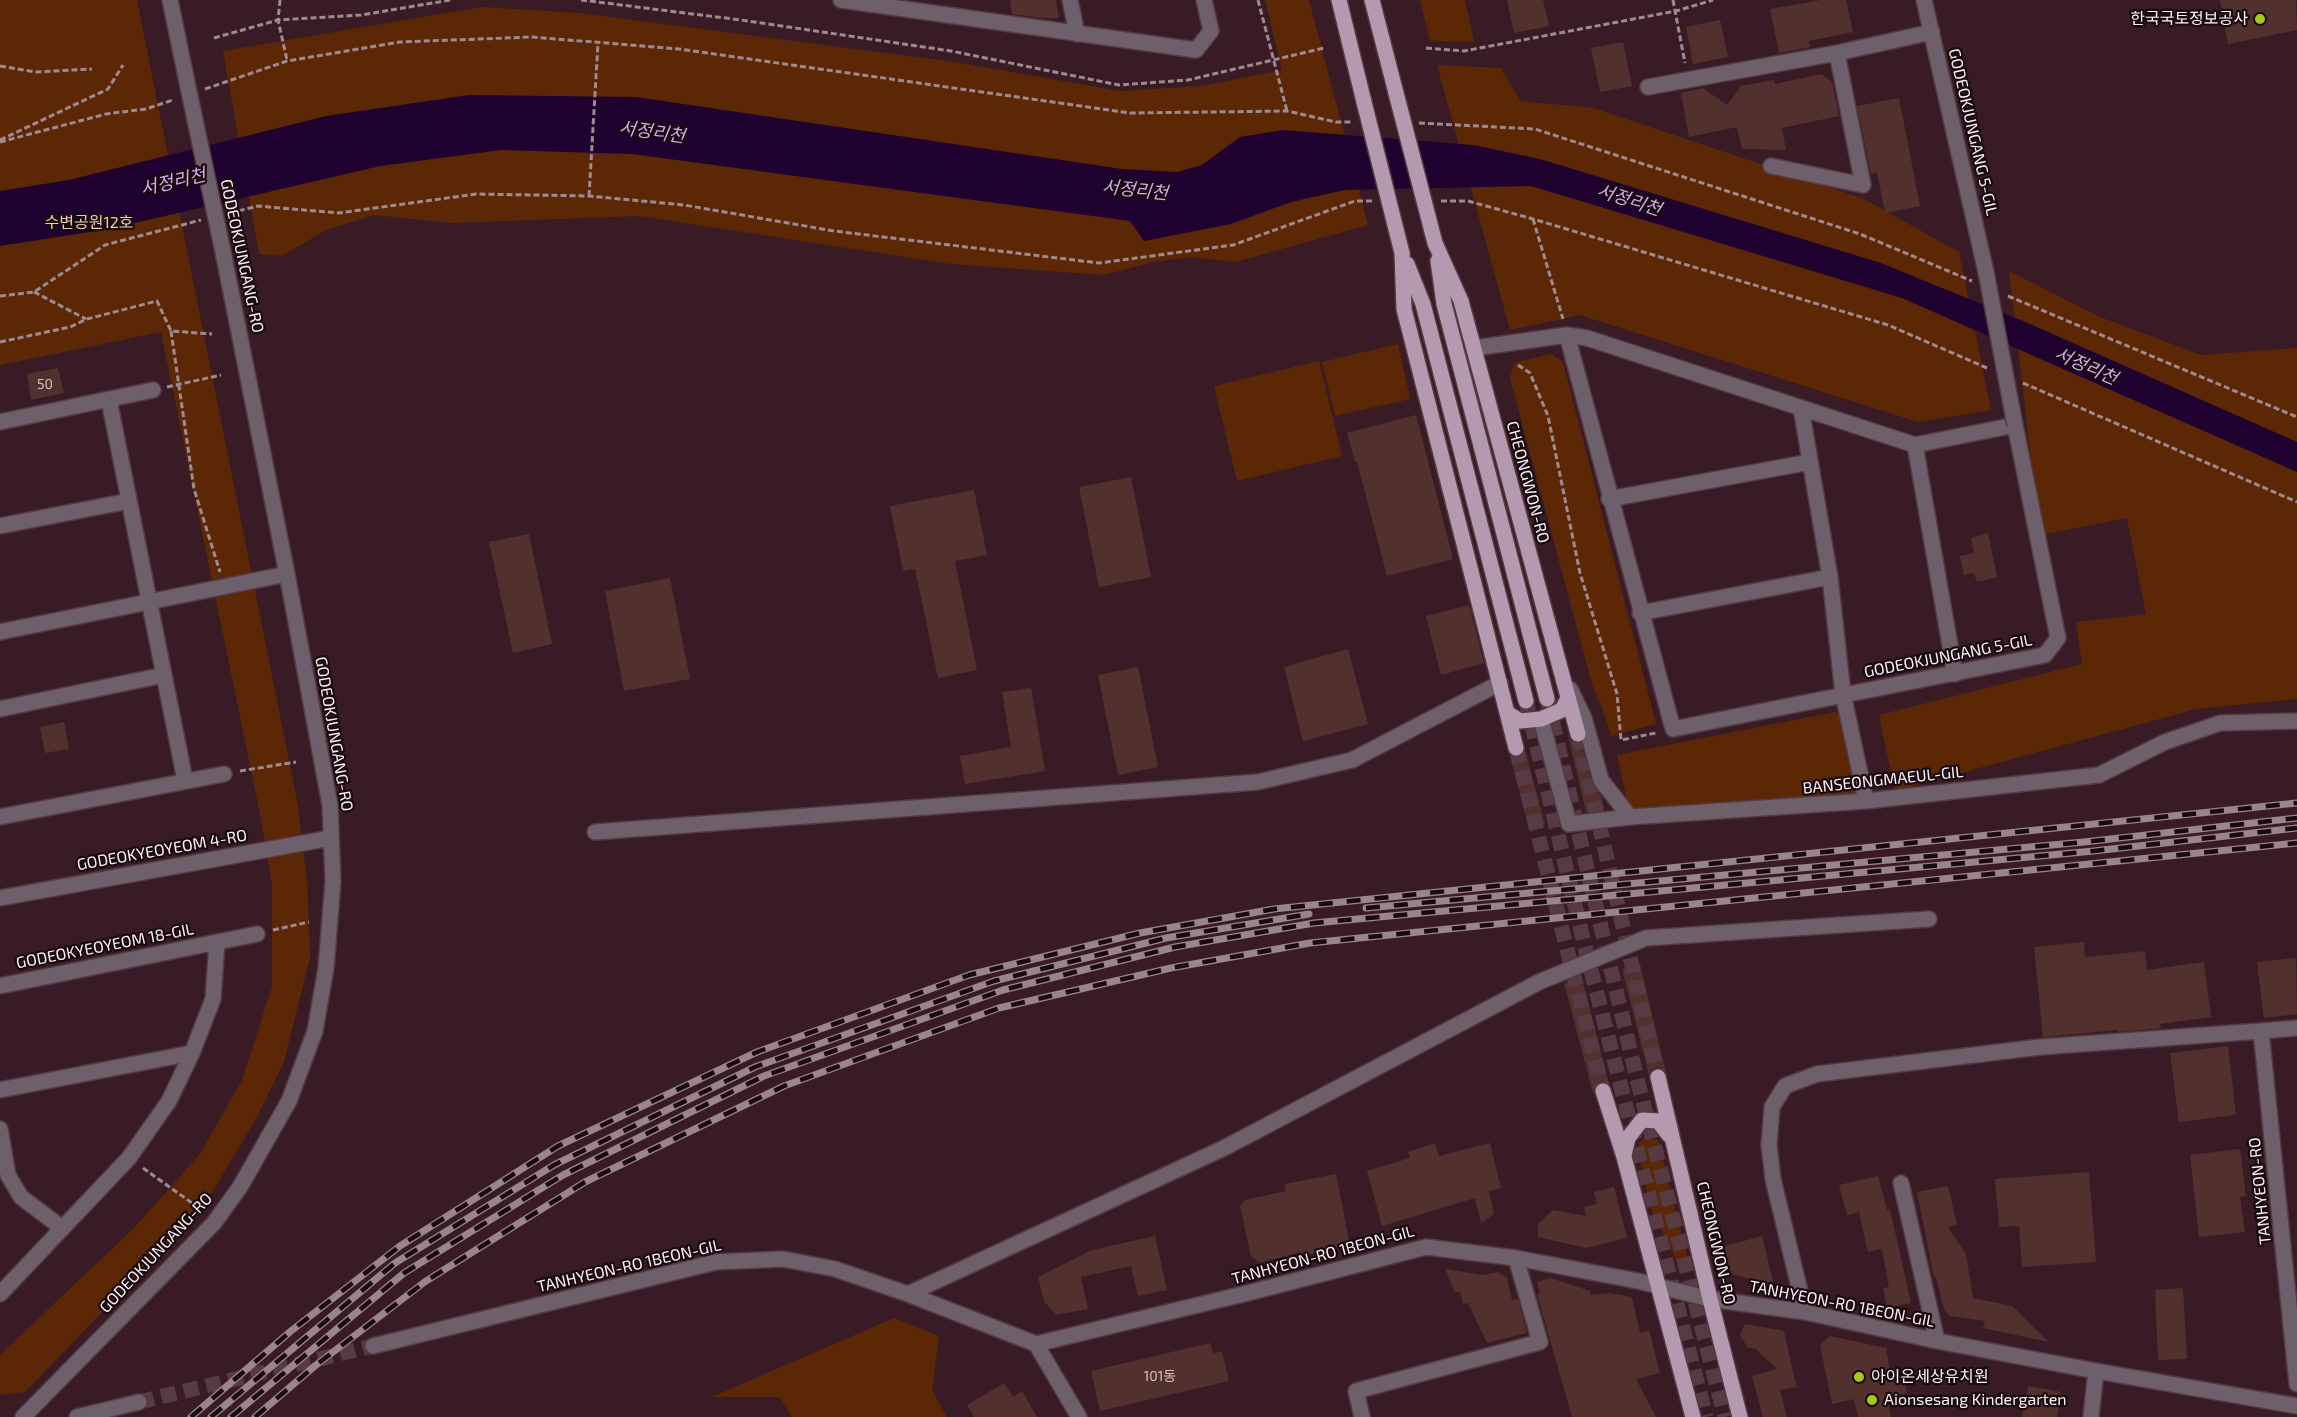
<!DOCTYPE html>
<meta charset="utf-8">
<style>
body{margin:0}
canvas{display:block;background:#391b25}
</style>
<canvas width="2297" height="1417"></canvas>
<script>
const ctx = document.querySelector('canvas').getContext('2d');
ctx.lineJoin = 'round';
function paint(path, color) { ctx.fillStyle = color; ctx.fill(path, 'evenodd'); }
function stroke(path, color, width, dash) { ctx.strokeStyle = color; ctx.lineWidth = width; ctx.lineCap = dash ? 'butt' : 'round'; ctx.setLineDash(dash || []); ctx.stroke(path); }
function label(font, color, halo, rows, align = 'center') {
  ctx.font = font + ' "Exo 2","Noto Sans KR",sans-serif'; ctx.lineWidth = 4.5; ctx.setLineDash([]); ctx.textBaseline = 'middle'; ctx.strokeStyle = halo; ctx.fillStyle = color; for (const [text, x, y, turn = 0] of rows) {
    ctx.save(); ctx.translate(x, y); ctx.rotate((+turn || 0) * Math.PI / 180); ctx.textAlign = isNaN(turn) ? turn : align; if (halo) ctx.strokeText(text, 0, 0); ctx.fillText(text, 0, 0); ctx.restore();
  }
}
paint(new Path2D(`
 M 0,0 L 137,0 L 298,806 L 307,881 L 310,958 L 284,1062 L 256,1119 L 213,1191 L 143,1270 L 25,1392 L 0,1395 L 0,1355 L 136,1226 L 200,1154 L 242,1080 L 272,987 L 272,884 L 260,814 L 161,332 L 0,365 Z
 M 1265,0 L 1309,0 L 1368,225 L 1235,262 L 1192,257 L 1152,262 L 1104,275 L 951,264 L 639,216 L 452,223 L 374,215 L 326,230 L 282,256 L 259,254 L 223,51 L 482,7 L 579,13 L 955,62 L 1120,91 L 1201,86 L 1282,70 Z
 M 1420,0 L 1465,0 L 1474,42 L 1430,41 Z
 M 1437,65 L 1501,68 L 1520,101 L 1594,108 L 1864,199 L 1959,252 L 1991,410 L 1918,422 L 1580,315 L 1510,330 Z
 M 2009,271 L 2100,317 L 2201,355 L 2297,348 L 2297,699 L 2196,709 L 1895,791 L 1879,715 L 2082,664 L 2076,622 L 2146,614 L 2127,518 L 2040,535 Z
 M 1398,344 L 1410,399 L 1335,416 L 1322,362 Z
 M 1551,354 L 1563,362 L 1656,724 L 1611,736 L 1603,710 L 1592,684 L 1510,378 L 1514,363 Z
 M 1319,361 L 1342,456 L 1237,481 L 1214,386 Z
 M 1835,712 L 1851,724 L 1862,794 L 1631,818 L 1617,755 Z
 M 1645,1136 L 1658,1140 L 1690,1267 L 1676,1260 L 1650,1206 L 1637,1146 Z
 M 894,1318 L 939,1336 L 932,1390 L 947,1417 L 792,1417 L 779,1397 L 712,1397 Z`), '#5c2705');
paint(new Path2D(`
 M 469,95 L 636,97 L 1122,169 L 1177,172 L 1202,165 L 1240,137 L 1283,130 L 1473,145 L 1540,159 L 1881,263 L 2030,324 L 2297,442 L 2297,472 L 1902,298 L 1531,186 L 1345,190 L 1291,202 L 1231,224 L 1144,241 L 1130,221 L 632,154 L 501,150 L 380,166 L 109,229 L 0,246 L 0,191 L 69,180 L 326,116 Z`), '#200231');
paint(new Path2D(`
 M 1010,0 L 1056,0 L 1059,18 L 1042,18 L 1012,14 Z
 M 1507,0 L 1543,0 L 1549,26 L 1514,33 Z
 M 1821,0 L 1846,0 L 1853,32 L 1809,41 L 1810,47 L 1779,53 L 1770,9 Z
 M 2220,0 L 2296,0 L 2297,30 L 2228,44 Z
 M 1720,20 L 1728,57 L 1693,64 L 1686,27 Z
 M 1623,42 L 1632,86 L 1600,92 L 1591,48 Z
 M 1821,74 L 1832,82 L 1839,116 L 1782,128 L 1786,150 L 1742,149 L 1737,127 L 1689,137 L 1681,93 L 1703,88 L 1727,105 L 1741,86 L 1774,80 L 1775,84 Z
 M 1899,98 L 1920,206 L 1885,213 L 1877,172 L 1871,174 L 1857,106 Z
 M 58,368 L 64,393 L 31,400 L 27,374 Z
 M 1416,415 L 1453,559 L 1387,576 L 1357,462 L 1355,462 L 1347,433 Z
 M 1131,477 L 1151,577 L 1099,587 L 1079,487 Z
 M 974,490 L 987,555 L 955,561 L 977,670 L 938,678 L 915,569 L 903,571 L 890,506 Z
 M 1988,533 L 1997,577 L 1977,582 L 1974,573 L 1964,575 L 1960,556 L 1974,553 L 1971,538 Z
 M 529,534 L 552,644 L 513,653 L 489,542 Z
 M 670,578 L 690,679 L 624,691 L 605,591 Z
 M 1469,605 L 1484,663 L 1441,675 L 1426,616 Z
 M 1348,649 L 1368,724 L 1303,741 L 1284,667 Z
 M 1138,667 L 1158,767 L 1118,775 L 1098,675 Z
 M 1031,688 L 1045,771 L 965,784 L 960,756 L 1011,747 L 1002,692 Z
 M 64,722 L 69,749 L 45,753 L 40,727 Z
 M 1568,735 L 1572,741 L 1581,743 L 1592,783 L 1601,796 L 1604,808 L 1586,812 Z
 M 1525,750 L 1545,824 L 1529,828 L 1510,756 L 1519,757 Z
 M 2084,942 L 2085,957 L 2145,951 L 2147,970 L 2204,962 L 2211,1017 L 2160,1024 L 2161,1028 L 2118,1032 L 2118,1030 L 2043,1037 L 2034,947 Z
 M 2296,958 L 2297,1014 L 2264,1018 L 2257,962 Z
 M 1640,964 L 1666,1073 L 1661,1068 L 1656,1067 L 1651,1070 L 1649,1075 L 1622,969 Z
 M 1582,979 L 1609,1084 L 1600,1082 L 1595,1085 L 1593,1093 L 1564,983 Z
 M 2228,1046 L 2236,1115 L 2179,1122 L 2170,1053 Z
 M 1435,1143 L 1439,1156 L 1490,1143 L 1501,1188 L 1489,1191 L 1494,1214 L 1481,1223 L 1475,1198 L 1382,1226 L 1367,1171 L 1410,1158 L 1408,1152 Z
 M 2240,1149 L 2246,1196 L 2240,1197 L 2245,1232 L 2199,1237 L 2190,1155 Z
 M 2089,1172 L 2096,1262 L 2022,1267 L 2019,1226 L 1999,1227 L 1995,1179 Z
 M 1336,1174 L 1350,1246 L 1301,1256 L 1301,1252 L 1259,1263 L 1251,1256 L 1240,1206 L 1245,1200 L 1286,1191 L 1285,1184 Z
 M 1878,1176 L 1887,1210 L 1890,1209 L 1911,1303 L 1887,1308 L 1883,1288 L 1889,1287 L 1882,1249 L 1868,1252 L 1859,1212 L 1847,1215 L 1839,1185 Z
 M 1948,1186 L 1957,1224 L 1948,1227 L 1966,1254 L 1973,1298 L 2012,1306 L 2049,1342 L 1983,1328 L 1985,1321 L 1949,1316 L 1943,1306 L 1936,1277 L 1934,1278 L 1917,1192 Z
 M 1614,1187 L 1627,1238 L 1586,1248 L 1538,1237 L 1538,1224 L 1553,1210 L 1586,1216 L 1584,1207 L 1597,1204 L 1594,1192 Z
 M 1155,1236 L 1167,1290 L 1138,1296 L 1131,1266 L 1081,1277 L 1088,1309 L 1056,1315 L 1044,1301 L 1038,1277 L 1092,1250 Z
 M 1762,1236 L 1774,1286 L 1729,1273 L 1722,1247 Z
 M 1445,1269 L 1483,1275 L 1498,1272 L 1507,1278 L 1512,1300 L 1518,1299 L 1527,1333 L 1487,1343 L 1468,1303 L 1463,1304 L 1460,1292 L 1455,1292 Z
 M 1550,1278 L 1590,1291 L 1591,1295 L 1609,1293 L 1632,1297 L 1640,1333 L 1649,1330 L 1660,1373 L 1636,1379 L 1656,1417 L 1572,1417 L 1537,1294 L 1540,1294 L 1537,1282 Z
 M 2183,1288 L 2187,1359 L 2158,1360 L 2155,1290 Z
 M 1745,1324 L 1784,1331 L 1797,1390 L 1795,1387 L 1780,1390 L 1787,1417 L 1763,1417 L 1752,1376 L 1777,1369 L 1755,1348 L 1748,1348 L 1740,1335 Z
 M 1830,1336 L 1886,1348 L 1891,1378 L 1904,1376 L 1907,1393 L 1887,1397 L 1891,1417 L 1858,1417 L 1854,1399 L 1832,1404 L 1820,1345 Z
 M 1210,1343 L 1213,1353 L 1222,1352 L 1229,1381 L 1100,1411 L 1091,1371 Z
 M 1004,1383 L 1013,1397 L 1022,1391 L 1037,1417 L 974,1417 L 967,1405 Z
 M 2028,1386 L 2061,1392 L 2057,1417 L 2022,1417 Z`), '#52302e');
stroke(new Path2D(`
 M 139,1402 L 373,1346`), '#573b44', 15, [15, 8]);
stroke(new Path2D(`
 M 1547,699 L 1637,1079 L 1725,1417
 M 1526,701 L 1585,947 L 1706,1417
 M 1578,734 L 1658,1077
 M 1516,748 L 1603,1091`), '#573b44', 15, [15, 8]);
const minor = new Path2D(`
 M 170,0 L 188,87
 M 841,0 L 1196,50 L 1211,31 L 1204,0
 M 1070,0 L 1077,34
 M 1924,0 L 1986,272
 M 1648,87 L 1837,53 L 1932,32
 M 1771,166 L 1863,185 L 1837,53
 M 1474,348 L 1567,335 L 1587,338 L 1915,445 L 2015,425 L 2058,638 L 2045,655 L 1673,729 L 1567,335
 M 109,400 L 185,780
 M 1801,408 L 1830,577 L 1843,694 L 1866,801
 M 0,422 L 153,390
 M 1915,445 L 1955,674
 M 1609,499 L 1810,462
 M 0,526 L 129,501
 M 1640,613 L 1830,577
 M 0,632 L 287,574
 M 1570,689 L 1584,718 L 1601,780 L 1630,817 L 1866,801 L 2099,775 L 2165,742 L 2220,723 L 2297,721
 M 0,709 L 164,675
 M 1541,719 L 1569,824 L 1630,817
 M 0,817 L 224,774
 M 595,832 L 1258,782 L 1352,760 L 1500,683
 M 0,898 L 331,838
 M 0,986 L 257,934
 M 2297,1028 L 2261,1031 L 2297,1384
 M 0,1090 L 192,1053
 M 0,1129 L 8,1175 L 21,1197 L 62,1228
 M 1901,1183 L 1937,1341
 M 0,1294 L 129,1158 L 169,1101 L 192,1053 L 213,999 L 217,942
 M 908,1294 L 1224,1148 L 1539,982 L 1646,938 L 1929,919
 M 1805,1312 L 1773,1179 L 1769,1145 L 1772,1107 L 1785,1086 L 1817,1074 L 2040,1047 L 2261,1031
 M 1036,1344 L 1079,1417
 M 373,1346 L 716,1262 L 783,1259 L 835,1269 L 908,1294 L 1036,1344 L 1248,1293 L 1426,1247 L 1516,1258 L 1638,1281 L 1710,1299 L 1805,1312 L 1937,1341 L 2096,1371 L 2297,1406
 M 23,1417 L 214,1223 L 240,1187 L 289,1101 L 315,1031 L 326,968 L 333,881 L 330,805 L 287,574 L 223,252
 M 77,1417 L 139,1402
 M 1362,1417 L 1356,1391 L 1540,1342 L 1516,1258
 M 2091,1417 L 2096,1371`);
const major = new Path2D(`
 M 1339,0 L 1364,102
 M 1372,0 L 1396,93
 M 1435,243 L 1461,301 L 1578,734
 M 1402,253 L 1404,309 L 1516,748
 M 1438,261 L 1444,304 L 1547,699
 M 1407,264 L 1423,304 L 1526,701
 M 1507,713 L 1520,721 L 1541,719 L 1562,710 L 1568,698
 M 1658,1077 L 1710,1299 L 1740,1417
 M 1603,1091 L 1624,1157 L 1693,1417
 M 1624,1155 L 1628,1138 L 1642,1120 L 1658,1121 L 1669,1135`);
stroke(minor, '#553942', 18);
stroke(major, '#553942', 18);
stroke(new Path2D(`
 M 280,0 L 278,20 L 287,60
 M 581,0 L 741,20 L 951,51 L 1119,85 L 1188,80 L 1324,48
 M 1258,0 L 1287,111
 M 1673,0 L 1685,63
 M 214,38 L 278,20 L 361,15 L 451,0
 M 1426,48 L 1464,51 L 1676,11 L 1713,0
 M 0,66 L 35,72 L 92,69
 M 205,89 L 287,61 L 400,42 L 532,37 L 679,49 L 1130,113 L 1287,111 L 1336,122 L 1353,122
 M 1419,123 L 1535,129 L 1860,234 L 1972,281
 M 0,140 L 108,89 L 123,65
 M 0,142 L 106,114 L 146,109 L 173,100
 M 589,196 L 598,43
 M 1441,201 L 1468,201 L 1533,219 L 1888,325 L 1987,368
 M 230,213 L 258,206 L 339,213 L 476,194 L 589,196 L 684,205 L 834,231 L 1099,263 L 1233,245 L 1355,201 L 1372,201
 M 1533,219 L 1563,319
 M 34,292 L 86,319
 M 0,296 L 34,292 L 105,245 L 201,220
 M 2008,296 L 2297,417
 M 171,331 L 194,489 L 220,572
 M 0,342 L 70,327 L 87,319 L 157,301 L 171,331 L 212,334
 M 1518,365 L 1530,373 L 1548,416 L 1580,573 L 1617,694 L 1621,740 L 1656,733
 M 2023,383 L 2297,502
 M 167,387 L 221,375
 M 240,771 L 296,762
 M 273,930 L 309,922
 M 143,1168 L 192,1203`), '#9f8a90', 3, [6, 3]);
stroke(minor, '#6d606a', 15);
stroke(major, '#b49aae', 15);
const rail = new Path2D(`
 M 1366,908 L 2084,842 L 2297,818
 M 191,1417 L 291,1331 L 400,1246 L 558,1146 L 757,1052 L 969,975 L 1140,933 L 1274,909 L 2297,803
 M 211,1417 L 395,1263 L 554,1165 L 755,1067 L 994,981 L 1166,938 L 1309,914
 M 231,1417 L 404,1273 L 563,1175 L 764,1076 L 1003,990 L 1175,947 L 1314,923 L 2094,851 L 2297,828
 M 255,1417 L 316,1365 L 426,1281 L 585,1182 L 784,1086 L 999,1008 L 1171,968 L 1310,943 L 2297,843`);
stroke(rail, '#9a858c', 7);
stroke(rail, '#180a0f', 4.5, [14]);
const minorBridge = new Path2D(`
 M 188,87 L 223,252
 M 1986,272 L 2015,425`);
const majorBridge = new Path2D(`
 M 1396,93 L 1435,243
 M 1364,102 L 1402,253`);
stroke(minorBridge, '#553942', 18, []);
stroke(majorBridge, '#553942', 18, []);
stroke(minorBridge, '#6d606a', 15);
stroke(majorBridge, '#b49aae', 15);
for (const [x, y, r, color] of [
 [2260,19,6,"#a8c71d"],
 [1859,1377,6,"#a8c71d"],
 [1872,1400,6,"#a8c71d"]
]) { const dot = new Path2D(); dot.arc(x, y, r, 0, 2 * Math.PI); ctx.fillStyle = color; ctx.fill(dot); stroke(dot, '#180a0f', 2); }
label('14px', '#d3c1c3', null, [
 ["50",45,384],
 ["101동",1160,1376]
]);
label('16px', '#fef1f5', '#180a0f', [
 ["한국국토정보공사",2248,19,"right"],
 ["아이온세상유치원",1871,1377],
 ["Aionsesang Kindergarten",1884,1400]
], 'left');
label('16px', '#fef1f5', '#180a0f', [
 ["GODEOKJUNGANG 5-GIL",1973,132,77],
 ["GODEOKJUNGANG-RO",242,256,78],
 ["CHEONGWON-RO",1528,482,75],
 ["GODEOKJUNGANG 5-GIL",1948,656,-11],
 ["GODEOKJUNGANG-RO",334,734,80],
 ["BANSEONGMAEUL-GIL",1883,780,-6],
 ["GODEOKYEOYEOM 4-RO",162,850,-10],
 ["GODEOKYEOYEOM 18-GIL",105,946,-11],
 ["TANHYEON-RO",2260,1191,-96],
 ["CHEONGWON-RO",1716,1243,77],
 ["GODEOKJUNGANG-RO",156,1253,-47],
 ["TANHYEON-RO 1BEON-GIL",1323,1255,-15],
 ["TANHYEON-RO 1BEON-GIL",629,1266,-13],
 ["TANHYEON-RO 1BEON-GIL",1842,1304,11]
]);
label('16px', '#f3c8b3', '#180a0f', [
 ["수변공원12호",89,223]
]);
label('italic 18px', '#d5a9f5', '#180a0f', [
 ["서정리천",652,132,8],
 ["서정리천",173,182,-13],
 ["서정리천",1135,190,6],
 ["서정리천",1629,200,18],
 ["서정리천",2086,366,24]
]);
</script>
